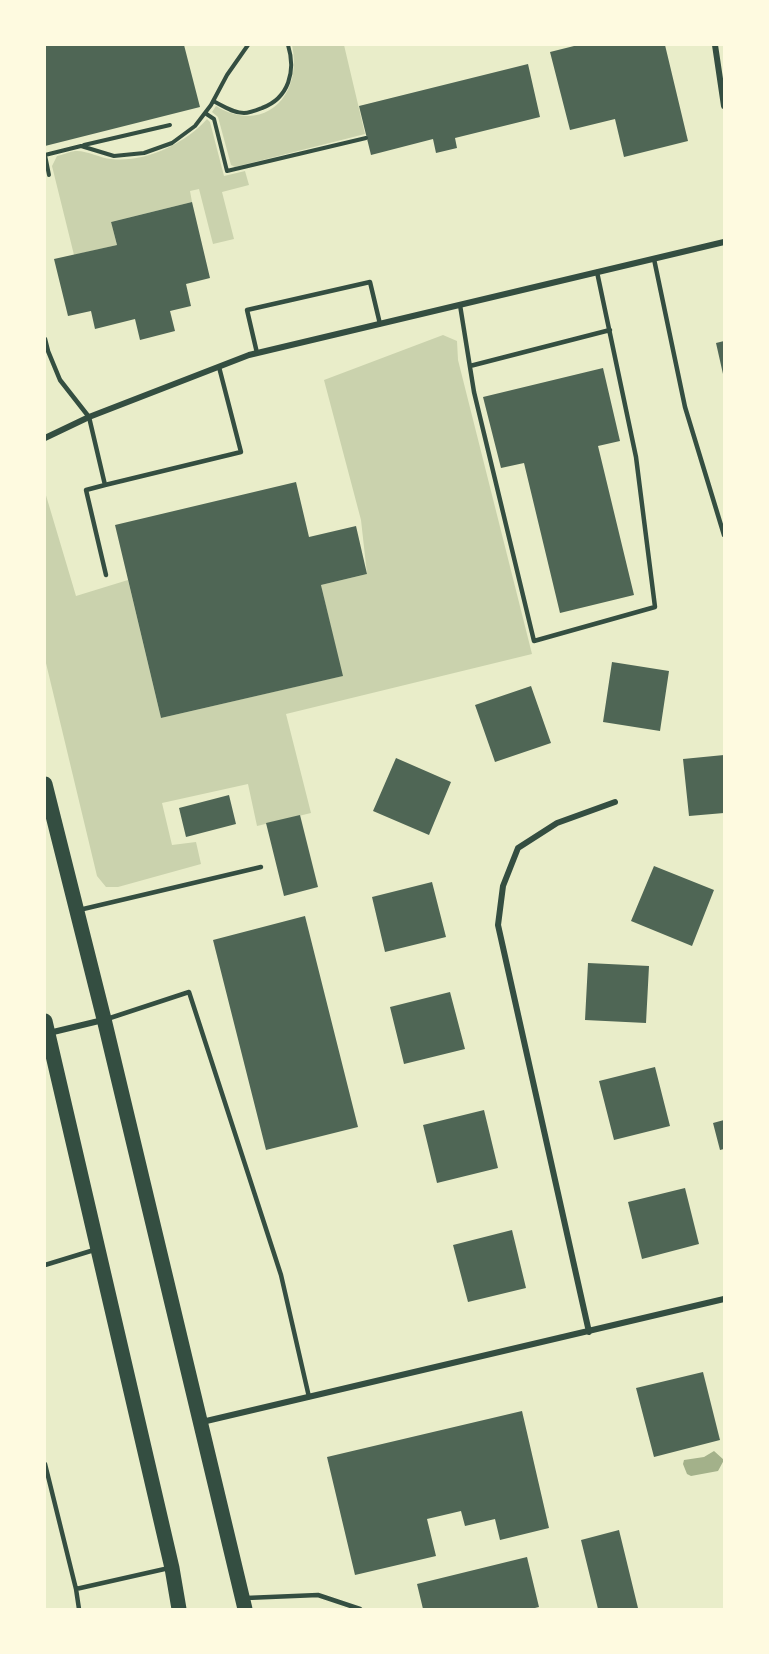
<!DOCTYPE html>
<style>
body{margin:0}
#map{position:relative;width:769px;height:1654px;overflow:hidden;background:#e9edc9;font-family:Signika,sans-serif}
canvas{display:block}
.frame{position:absolute;inset:0;border:46px solid #fefae0;pointer-events:none}
</style>
<div id="map">
<canvas width="769" height="1654"></canvas>
<div class="frame"></div>
</div>
<script>
const ctx = document.querySelector('canvas').getContext('2d');
ctx.lineJoin = 'round';
function paint(path, color) { ctx.fillStyle = color; ctx.fill(path, 'evenodd'); }
function stroke(path, color, width, dash) { ctx.strokeStyle = color; ctx.lineWidth = width; ctx.lineCap = dash ? 'butt' : 'round'; ctx.setLineDash(dash || []); ctx.stroke(path); }
paint(new Path2D(`
 M 292,45 L 344,45 L 365,134 L 235,167 L 231,165 L 218,117 L 212,112 L 216,106 C 264,135 303,96 292,45 Z
 M 207,119 L 210,122 L 224,176 L 245,171 L 249,185 L 222,192 L 234,239 L 213,244 L 199,189 L 190,191 L 192,202 L 111,222 L 117,245 L 74,255 L 52,166 L 57,156 C 62,155 69,152 75,151 C 86,150 100,158 111,159 C 144,163 185,144 207,119 Z
 M 443,335 L 457,341 L 458,360 L 532,654 L 286,714 L 311,813 L 257,826 L 248,784 L 162,803 L 172,845 L 196,842 L 201,864 L 118,887 L 106,887 L 97,876 L 45,659 L 45,492 L 76,596 L 128,580 L 161,718 L 342,676 L 321,585 L 367,574 L 361,520 L 324,380 Z`), '#cad2ad');
paint(new Path2D(`
 M 714,1451 L 724,1460 L 718,1471 L 691,1476 L 687,1474 L 683,1464 L 684,1460 L 704,1457 Z`), '#a3b18a');
paint(new Path2D(`
 M 45,45 L 184,45 L 200,107 L 45,146 Z
 M 578,45 L 665,45 L 688,141 L 624,157 L 615,119 L 570,130 L 550,52 Z
 M 528,64 L 540,117 L 455,138 L 457,148 L 436,153 L 433,139 L 371,155 L 359,106 Z
 M 192,202 L 210,278 L 186,284 L 191,306 L 170,311 L 175,331 L 140,340 L 135,319 L 95,329 L 91,311 L 68,316 L 54,259 L 117,245 L 111,222 Z
 M 724,341 L 724,374 L 723,374 L 716,343 Z
 M 603,368 L 620,441 L 598,446 L 634,595 L 560,613 L 524,463 L 501,468 L 483,397 Z
 M 296,482 L 309,537 L 356,526 L 367,574 L 321,585 L 343,676 L 161,718 L 115,525 Z
 M 612,662 L 669,671 L 660,731 L 603,722 Z
 M 531,686 L 551,743 L 495,762 L 475,705 Z
 M 724,755 L 724,813 L 689,816 L 683,759 Z
 M 396,758 L 451,782 L 429,835 L 373,811 Z
 M 229,795 L 236,824 L 186,837 L 179,808 Z
 M 300,815 L 318,887 L 284,896 L 266,823 Z
 M 654,866 L 714,890 L 692,946 L 631,921 Z
 M 432,882 L 446,937 L 385,952 L 372,897 Z
 M 305,916 L 358,1127 L 266,1150 L 213,940 Z
 M 588,963 L 649,966 L 646,1023 L 585,1020 Z
 M 450,992 L 465,1049 L 404,1064 L 390,1007 Z
 M 655,1067 L 670,1126 L 614,1140 L 599,1081 Z
 M 484,1110 L 498,1168 L 437,1183 L 423,1125 Z
 M 724,1120 L 724,1149 L 720,1150 L 713,1123 Z
 M 685,1188 L 699,1244 L 642,1259 L 628,1202 Z
 M 512,1230 L 526,1288 L 468,1302 L 453,1245 Z
 M 703,1372 L 720,1440 L 654,1457 L 636,1388 Z
 M 522,1411 L 549,1528 L 500,1540 L 495,1519 L 465,1526 L 461,1511 L 427,1519 L 436,1556 L 355,1575 L 327,1457 Z
 M 619,1530 L 638,1608 L 598,1609 L 581,1540 Z
 M 527,1557 L 539,1607 L 531,1609 L 423,1609 L 417,1584 Z`), '#4f6655');
stroke(new Path2D(`
 M 213,101 C 223,106 233,113 244,113 C 250,113 257,110 262,108 C 289,98 296,71 288,45
 M 205,113 L 214,119 L 227,171 L 366,138
 M 84,145 L 170,125
 M 49,175 L 45,155 L 81,146 L 114,156 L 144,153 L 172,143 L 195,126 L 211,105 L 227,75 L 248,45`), '#344e41', 4);
stroke(new Path2D(`
 M 654,259 L 685,407 L 724,535
 M 460,305 L 474,392 L 534,641 L 655,607 L 636,457 L 597,272
 M 45,339 L 48,351 L 60,380 L 89,417 L 105,485 L 241,452 L 219,367
 M 257,353 L 247,310 L 370,282 L 380,324
 M 470,366 L 610,330
 M 105,485 L 86,490 L 106,575
 M 79,910 L 261,867
 M 107,1019 L 189,992 L 281,1275 L 309,1397
 M 45,1265 L 94,1250
 M 45,1464 L 76,1589 L 79,1609
 M 76,1589 L 169,1568
 M 246,1598 L 318,1595 L 360,1609`), '#344e41', 4.5);
stroke(new Path2D(`
 M 715,45 L 724,106
 M 45,438 L 89,417 L 249,355 L 724,242
 M 49,1033 L 103,1020
 M 589,1332 L 498,925 L 503,886 L 518,848 L 557,823 L 615,802
 M 202,1422 L 724,1299`), '#344e41', 6);
stroke(new Path2D(`
 M 45,784 L 104,1019 L 245,1609
 M 45,1021 L 172,1568 L 179,1609`), '#344e41', 15);
</script>
